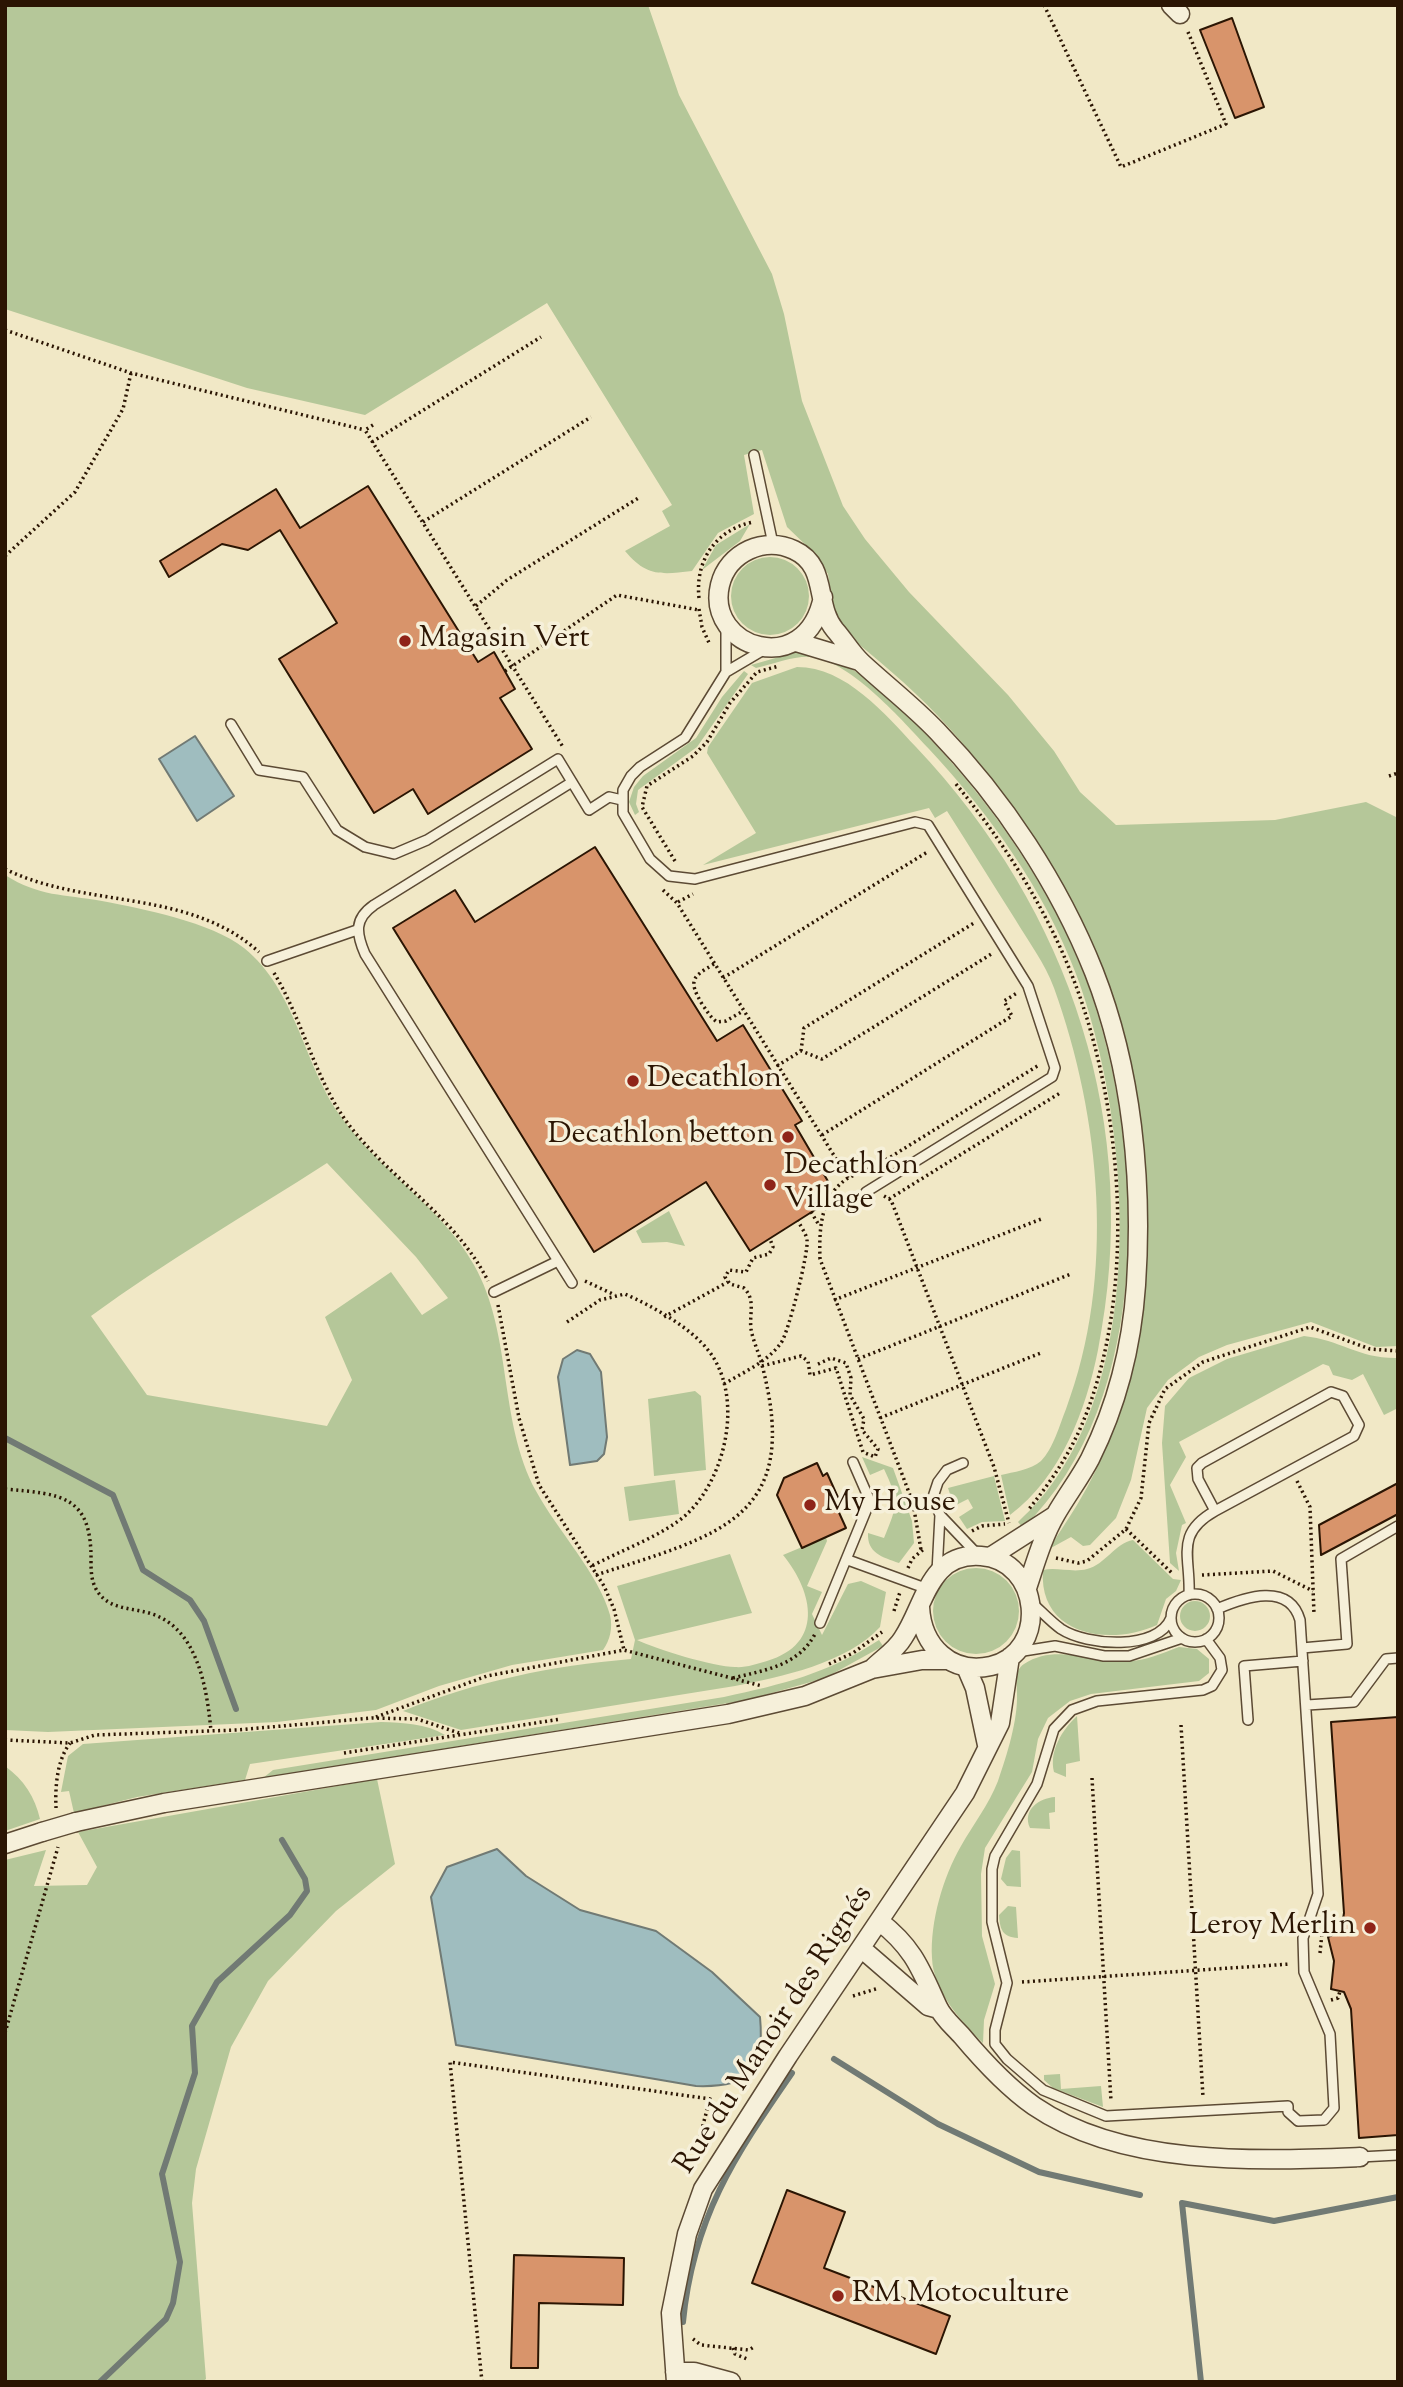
<!DOCTYPE html>
<meta charset="utf-8">
<style>
body{margin:0}
#map{position:relative;width:1403px;height:2387px;overflow:hidden;background:#f1e8c6;font-family:"Sorts Mill Goudy",serif}
canvas{display:block}
.frame{position:absolute;inset:0;border:7px solid #2b1503;pointer-events:none}
</style>
<div id="map">
<canvas width="1403" height="2387"></canvas>
<div class="frame"></div>
</div>
<script>
const ctx = document.querySelector('canvas').getContext('2d');
ctx.lineJoin = 'round';
function paint(path, color) { ctx.fillStyle = color; ctx.fill(path, 'evenodd'); }
function stroke(path, color, width, dash) { ctx.strokeStyle = color; ctx.lineWidth = width; ctx.lineCap = dash ? 'butt' : 'round'; ctx.setLineDash(dash || []); ctx.stroke(path); }
function label(font, color, halo, rows, align = 'center') {
  ctx.font = font + ' "Sorts Mill Goudy",serif'; ctx.lineWidth = 7; ctx.setLineDash([]); ctx.textBaseline = 'middle'; ctx.strokeStyle = halo; ctx.fillStyle = color; for (const [text, x, y, turn = 0] of rows) {
    ctx.save(); ctx.translate(x, y); ctx.rotate((+turn || 0) * Math.PI / 180); ctx.textAlign = isNaN(turn) ? turn : align; if (halo) ctx.strokeText(text, 0, 0); ctx.fillText(text, 0, 0); ctx.restore();
  }
}
paint(new Path2D(`
 M 5,5 L 648,5 L 679,95 L 772,274 L 784,314 L 802,401 L 843,506 L 865,539 L 909,592 L 1008,695 L 1054,751 L 1080,792 L 1116,825 L 1275,820 L 1366,802 L 1398,818 L 1398,1346 L 1376,1347 L 1311,1322 L 1227,1345 L 1199,1357 L 1168,1380 L 1147,1408 L 1131,1480 L 1116,1518 L 1090,1545 L 1083,1546 L 1071,1537 L 1049,1549 C 1058,1534 1068,1520 1077,1505 C 1103,1462 1123,1411 1134,1362 C 1149,1299 1150,1232 1145,1168 C 1130,988 1061,847 938,716 C 909,685 875,658 843,631 L 834,614 L 828,574 L 813,552 L 787,527 L 762,450 L 744,455 L 754,514 L 718,533 L 692,571 C 660,575 646,576 625,551 L 670,526 L 662,511 L 672,505 L 547,303 L 365,415 L 247,388 L 5,309 Z
 M 750,524 L 740,541 L 702,570 L 716,545 Z
 M731 596a39 39 0 1 1 78 0a39 39 0 1 1-78 0Z
 M 793,653 C 851,652 899,703 935,744 C 999,813 1057,899 1089,988 C 1146,1150 1155,1400 1023,1528 L 1018,1522 C 1152,1403 1134,1128 1076,974 C 1045,891 989,813 929,749 C 903,721 852,663 813,657 C 796,655 773,664 756,668 L 751,665 Z
 M 797,667 C 846,667 885,714 916,747 C 1071,911 1143,1127 1098,1350 C 1086,1410 1061,1477 1010,1515 L 1001,1475 C 1013,1472 1031,1470 1041,1461 C 1053,1449 1060,1424 1066,1409 C 1116,1277 1101,1118 1054,988 C 1045,963 1028,941 1015,919 C 992,883 970,847 947,811 L 935,818 L 929,808 L 703,865 L 756,833 L 707,753 L 708,747 L 752,683 Z
 M 744,671 L 748,674 L 697,747 L 638,790 L 636,804 L 639,812 L 635,815 L 629,802 L 634,787 L 643,776 L 696,738 L 722,697 Z
 M 5,875 C 40,897 63,894 102,901 C 143,909 211,922 244,948 C 296,990 303,1062 339,1114 C 378,1170 441,1206 474,1265 C 513,1334 498,1421 536,1491 C 557,1530 599,1574 610,1615 C 613,1628 610,1640 603,1650 L 512,1665 L 439,1686 L 376,1710 L 277,1722 L 48,1732 L 5,1730 ZM 327,1163 L 416,1257 L 448,1298 L 422,1315 L 391,1272 L 325,1317 L 352,1380 L 327,1426 L 147,1395 L 91,1316 C 167,1260 248,1214 327,1163 Z
 M 669,1211 L 685,1246 L 667,1242 L 642,1243 L 636,1231 Z
 M 1304,1336 C 1341,1340 1359,1359 1398,1358 L 1398,1411 L 1396,1409 L 1384,1415 L 1363,1374 L 1352,1380 L 1333,1375 L 1329,1366 L 1323,1364 L 1179,1442 L 1186,1457 L 1170,1485 L 1186,1523 L 1182,1525 L 1176,1553 L 1179,1571 L 1170,1563 L 1162,1443 L 1165,1406 L 1189,1378 L 1227,1359 Z
 M 695,1391 L 701,1396 L 706,1470 L 654,1476 L 648,1399 Z
 M 862,1457 L 893,1468 L 912,1521 L 914,1543 L 899,1563 C 882,1557 867,1553 868,1533 L 884,1538 C 898,1505 899,1501 884,1469 L 870,1475 Z
 M 994,1476 L 1005,1521 L 982,1522 L 967,1529 L 959,1517 L 973,1508 L 968,1499 L 954,1506 L 948,1488 Z
 M 675,1480 L 679,1514 L 629,1521 L 624,1487 Z
 M 826,1537 L 827,1541 L 807,1586 L 822,1592 L 812,1614 L 822,1635 L 848,1584 L 861,1581 L 886,1592 L 880,1627 C 847,1663 781,1677 735,1686 L 461,1730 L 403,1711 C 477,1681 551,1666 631,1659 L 635,1640 L 617,1586 L 730,1554 L 752,1613 L 637,1640 C 656,1649 714,1667 735,1667 C 745,1668 757,1664 767,1661 C 824,1644 814,1593 783,1555 Z
 M 1133,1540 L 1173,1579 L 1181,1580 L 1176,1591 L 1166,1599 L 1157,1625 C 1109,1647 1038,1635 1043,1570 C 1057,1567 1073,1573 1087,1569 C 1105,1565 1115,1543 1133,1540 Z
 M933 1611a43 43 0 1 1 86 0a43 43 0 1 1-86 0Z
 M1180 1616a15 15 0 1 1 30 0a15 15 0 1 1-30 0Z
 M 879,1640 L 883,1646 L 825,1678 L 747,1700 L 263,1778 L 273,1770 L 724,1697 C 783,1684 827,1674 879,1640 Z
 M 1179,1647 L 1197,1649 L 1209,1659 L 1209,1673 L 1199,1681 L 1091,1694 L 1070,1701 L 1048,1718 L 1038,1739 L 1032,1772 L 985,1848 L 981,1874 L 982,1936 L 995,1984 L 984,2020 L 983,2043 C 961,2022 933,1990 932,1958 C 930,1922 943,1877 961,1846 C 973,1825 989,1804 998,1781 C 1007,1755 1018,1720 1017,1693 C 1017,1682 1014,1671 1024,1664 C 1056,1643 1093,1663 1128,1661 C 1145,1661 1163,1653 1179,1647 Z
 M 1077,1716 L 1080,1761 L 1066,1764 L 1066,1777 L 1054,1772 C 1049,1751 1062,1730 1077,1716 Z
 M 381,1722 C 404,1723 425,1723 445,1735 L 250,1764 L 245,1780 L 137,1797 L 74,1813 L 69,1791 L 61,1792 L 68,1756 L 83,1744 Z
 M 5,1766 C 24,1780 35,1797 40,1819 L 5,1831 Z
 M 377,1779 L 395,1864 L 336,1911 L 268,1981 L 231,2047 L 196,2169 L 192,2203 L 206,2379 L 202,2382 L 5,2382 L 5,1860 L 46,1850 L 34,1886 L 87,1885 L 97,1867 L 78,1832 Z
 M 1055,1797 L 1055,1812 L 1049,1813 L 1050,1829 L 1030,1828 C 1022,1810 1039,1798 1055,1797 Z
 M 1012,1850 L 1020,1851 L 1021,1887 L 1007,1886 L 1001,1879 L 1006,1858 Z
 M 1008,1906 L 1016,1907 L 1018,1938 C 1002,1937 1000,1929 999,1915 Z
 M 1060,2074 L 1061,2089 L 1101,2086 L 1103,2107 L 1053,2088 L 1044,2080 L 1044,2075 Z`), '#b5c799');
const water = new Path2D(`
 M 195,736 L 234,796 L 197,821 L 159,759 Z
 M 577,1350 L 590,1354 L 601,1372 L 607,1437 L 604,1454 L 597,1461 L 570,1465 L 558,1377 L 563,1359 Z
 M 497,1849 L 526,1876 L 580,1910 L 656,1931 L 712,1972 L 760,2017 C 765,2071 750,2088 696,2086 L 456,2045 L 431,1897 L 447,1867 Z`);
paint(water, '#9fbdbf');
stroke(water, '#717a74', 2);
stroke(new Path2D(`
 M 5,1438 L 113,1495 L 143,1570 L 190,1600 L 204,1621 L 236,1709
 M 834,2059 L 938,2124 L 1039,2172 L 1140,2195
 M 683,2322 C 693,2218 734,2157 792,2073
 M 100,2382 L 166,2319 L 173,2303 L 180,2262 L 162,2174 L 195,2073 L 192,2026 L 217,1982 L 290,1915 L 307,1891 L 305,1879 L 282,1840
 M 1201,2382 L 1182,2203 L 1274,2221 L 1398,2197`), '#717a74', 6);
const building = new Path2D(`
 M 1232,18 L 1264,107 L 1235,118 L 1200,30 Z
 M 368,486 L 478,662 L 494,652 L 515,689 L 500,698 L 532,749 L 428,814 L 413,789 L 374,813 L 279,659 L 337,623 L 280,530 L 248,550 L 222,544 L 169,577 L 160,561 L 276,489 L 300,528 Z
 M 595,847 L 717,1041 L 743,1025 L 802,1121 L 795,1125 L 829,1183 L 811,1195 L 818,1208 L 750,1251 L 706,1182 L 594,1252 L 393,928 L 455,890 L 475,922 Z
 M 817,1463 L 823,1476 L 827,1473 L 841,1504 L 836,1506 L 846,1528 L 802,1548 L 777,1495 L 784,1478 Z
 M 1398,1483 L 1398,1514 L 1321,1555 L 1319,1525 Z
 M 1398,1717 L 1398,2135 L 1359,2138 L 1351,2009 L 1344,1992 L 1331,1989 L 1334,1961 L 1328,1937 L 1341,1931 L 1344,1913 L 1331,1722 Z
 M 787,2190 L 845,2212 L 824,2268 L 950,2316 L 936,2354 L 752,2283 Z
 M 514,2255 L 624,2258 L 623,2305 L 539,2303 L 538,2368 L 511,2368 Z`);
paint(building, '#d8946b');
stroke(building, '#2b1503', 2);
const service = new Path2D(`
 M 754,455 L 773,544
 M 726,625 L 726,672
 M 765,649 L 726,672 L 685,738 L 640,767 L 631,776 L 623,790 L 623,813 L 650,859 L 669,876 L 695,879 L 915,822 L 928,825 L 1028,986 L 1055,1068 L 1052,1077 L 866,1192
 M 231,724 L 259,770 L 303,777 L 337,830 L 365,847 L 394,854 L 427,840 L 558,759 L 589,810 L 609,797 L 622,800
 M 572,782 L 374,905 C 354,919 356,933 365,954 L 572,1283
 M 267,961 L 357,930
 M 494,1292 L 558,1261
 M 1331,1392 L 1343,1396 L 1359,1425 L 1354,1436 L 1215,1511 L 1198,1479 L 1197,1468 L 1202,1463 Z
 M 940,1515 L 979,1556
 M 848,1560 L 925,1588
 M 937,1572 L 940,1515 L 933,1497 L 938,1482 L 947,1470 L 963,1463
 M1171 1618a24 24 0 1 1 48 0a24 24 0 1 1-48 0Z
 M 1189,1595 C 1191,1557 1174,1534 1215,1511
 M 1032,1603 C 1041,1611 1051,1622 1061,1629 C 1087,1646 1158,1651 1171,1618
 M 820,1623 L 870,1501 L 853,1462
 M 1206,1639 L 1220,1658 L 1222,1670 L 1212,1686 L 1203,1690 L 1097,1701 L 1072,1710 L 1054,1729 L 1037,1784 L 995,1856 L 992,1869 L 992,1922 L 1007,1983 L 995,2030 L 995,2044 L 1007,2059 L 1043,2090 L 1106,2116 L 1288,2106 L 1288,2112 L 1298,2121 L 1324,2120 L 1334,2108 L 1330,2034 L 1304,1972 L 1303,1938 L 1318,1894 L 1300,1620 C 1289,1582 1245,1597 1217,1609
 M 1302,1648 L 1347,1644 L 1341,1559 L 1398,1526
 M 1017,1652 L 1055,1646 L 1104,1656 L 1129,1656 L 1182,1638
 M 1307,1705 L 1354,1702 L 1386,1659 L 1398,1658
 M 1248,1720 L 1244,1666 L 1303,1661
 M 1360,2157 L 1398,2155`);
const minor = new Path2D(`
 M 1171,5 L 1180,14
 M 823,597 C 806,681 705,648 720,585 C 728,552 765,536 794,550 C 829,566 814,605 835,630 C 844,640 852,654 862,663 C 887,686 913,706 937,731 C 1003,799 1059,884 1094,972 C 1132,1069 1143,1181 1136,1285 C 1132,1344 1117,1405 1090,1459 C 1080,1478 1067,1495 1056,1514 C 1043,1536 1035,1564 1027,1588
 M 796,642 L 859,661
 M 990,1557 L 1054,1516
 M 966,1667 L 975,1688 L 987,1745
 M 873,1668 C 882,1659 896,1650 903,1638 C 925,1605 929,1552 981,1556 C 1041,1560 1050,1652 991,1666 C 951,1675 922,1646 920,1607
 M 76,1822 L 164,1803 L 728,1714 L 805,1696 L 872,1669 L 922,1660 L 947,1660
 M 5,1844 L 42,1832
 M 879,1921 C 914,1948 921,1970 938,2007 C 943,2018 954,2027 962,2036 C 983,2061 1007,2087 1034,2106 C 1123,2167 1257,2161 1360,2157
 M 861,1948 L 928,2006 L 939,2009
 M 675,2372 L 694,2372 L 731,2382
 M 676,2382 L 671,2313 L 687,2234 L 703,2189 L 788,2056 L 965,1793 L 1000,1723 L 1010,1657`);
stroke(service, '#5c4a34', 12);
stroke(minor, '#5c4a34', 21);
stroke(new Path2D(`
 M 1044,5 L 1121,167 L 1226,124 L 1188,32
 M 5,330 L 131,373 L 365,430
 M 373,425 L 365,430 L 563,747
 M 372,442 L 541,337
 M 423,522 L 591,417
 M 5,556 L 75,492 L 123,409 L 131,373
 M 699,598 C 695,561 715,530 753,522
 M 476,606 L 507,580 L 640,497
 M 699,609 L 702,627 L 710,645
 M 505,671 L 617,595 L 699,610
 M 1389,776 L 1398,773
 M 956,784 C 1003,841 1046,908 1073,978 C 1124,1110 1138,1297 1080,1429 C 1067,1458 1049,1484 1029,1509
 M 675,861 L 642,807 L 647,786 L 693,756 L 707,742 L 730,703 L 757,672 L 779,666
 M 5,869 C 86,909 188,888 259,952
 M 663,890 L 677,903 L 848,1178 L 884,1161 L 1039,1065
 M 678,902 L 693,894
 M 714,964 C 692,977 688,980 702,1004 C 707,1011 710,1017 717,1022 L 726,1021 L 743,1011
 M 274,973 C 304,1022 316,1085 353,1130 C 396,1183 457,1219 488,1281
 M 723,978 L 929,851
 M 801,1051 L 804,1028 L 974,923
 M 777,1066 L 801,1051 L 822,1059 L 993,953
 M 822,1135 L 1012,1016 L 1004,1001 L 1017,993
 M 848,1178 C 820,1196 819,1230 820,1259 L 913,1503 L 921,1550
 M 884,1196 L 891,1200 L 994,1467 L 1009,1523
 M 889,1199 L 1060,1093
 M 811,1212 L 819,1225
 M 585,1281 L 615,1295
 M 834,1300 L 1044,1218
 M 498,1305 L 519,1418 L 539,1485 L 604,1586 L 614,1609 L 624,1650
 M 664,1317 L 728,1282
 M 567,1322 L 600,1300 L 625,1294 C 652,1306 690,1327 708,1350 C 744,1395 727,1475 688,1513 C 665,1535 619,1551 590,1567
 M 858,1359 L 1071,1274
 M 762,1366 L 801,1356 L 808,1361 L 810,1375 L 836,1368 L 863,1452 L 875,1457 L 878,1449 L 862,1430 L 864,1419 L 850,1395 L 851,1378 L 846,1363 L 831,1358 L 816,1365
 M 724,1384 C 744,1372 767,1362 781,1343 C 788,1334 809,1252 807,1240 C 806,1233 801,1227 798,1221
 M 880,1418 L 1043,1352
 M 1297,1481 L 1310,1507 L 1314,1614
 M 5,1489 C 63,1494 92,1496 91,1562 C 91,1575 92,1587 102,1597 C 115,1610 135,1608 152,1614 C 198,1629 207,1689 211,1731
 M 1126,1529 L 1173,1574
 M 972,1531 L 982,1526 L 1005,1524
 M 1056,1558 L 1078,1563 L 1087,1561 L 1126,1529 L 1141,1498 L 1149,1423 L 1165,1389 L 1203,1362 L 1310,1327 L 1370,1349 L 1398,1351
 M 908,1568 L 912,1559 L 925,1548
 M 596,1575 C 718,1535 803,1520 762,1365 C 759,1353 753,1341 751,1329 C 749,1314 756,1300 744,1288 L 730,1284 L 725,1277 L 729,1270 L 746,1272 L 753,1258 L 769,1254 L 773,1247 L 770,1239
 M 1202,1575 L 1273,1571 L 1313,1591
 M 894,1611 L 900,1592
 M 829,1664 L 853,1653 L 882,1632
 M 733,1678 C 765,1670 798,1666 815,1634
 M 376,1717 L 487,1676 L 624,1650 L 762,1686
 M 1181,1725 L 1203,2097
 M 5,1740 L 70,1743 L 95,1735 L 237,1730 L 372,1718 L 417,1719 L 459,1733
 M 344,1753 L 561,1719
 M 1092,1778 L 1111,2101
 M 56,1808 C 55,1787 57,1760 70,1743
 M 1324,1925 L 1332,1926 L 1336,1933
 M 1320,1953 L 1322,1933
 M 1022,1982 L 1290,1964
 M 853,1996 L 879,1988
 M 1331,2000 L 1338,1998 L 1340,1991
 M 5,2033 L 58,1847
 M 693,2339 L 701,2345 L 749,2350 L 754,2347
 M 733,2348 L 735,2354 L 747,2359
 M 482,2382 L 450,2062 L 710,2099 L 694,2158 L 696,2164`), '#2b1503', 3.5, [2, 3.5]);
stroke(service, '#f6f0da', 9);
stroke(minor, '#f6f0da', 18);
const minorBridge = new Path2D(`
 M 42,1832 L 76,1822`);
stroke(minorBridge, '#5c4a34', 21, []);
stroke(minorBridge, '#f6f0da', 18);
for (const [x, y, r, color] of [
 [405,641,7,"#8f2418"],
 [633,1081,7,"#8f2418"],
 [788,1137,7,"#8f2418"],
 [770,1185,7,"#8f2418"],
 [810,1505,7,"#8f2418"],
 [1370,1928,7,"#8f2418"],
 [838,2296,7,"#8f2418"]
]) { const dot = new Path2D(); dot.arc(x, y, r, 0, 2 * Math.PI); ctx.fillStyle = color; ctx.fill(dot); stroke(dot, '#f6f0da', 2.5); }
label('30px', '#2b1503', '#f6f0da', [
 ["Magasin Vert",419,641],
 ["Decathlon",647,1081],
 ["Decathlon betton",774,1137,"right"],
 ["Decathlon",784,1168],
 ["Village",784,1202],
 ["My House",824,1505],
 ["Leroy Merlin",1356,1928,"right"],
 ["RM Motoculture",852,2296]
], 'left');
label('30px', '#2b1503', '#f6f0da', [
 ["Rue du Manoir des Rignés",776,2031,-57]
]);
</script>
